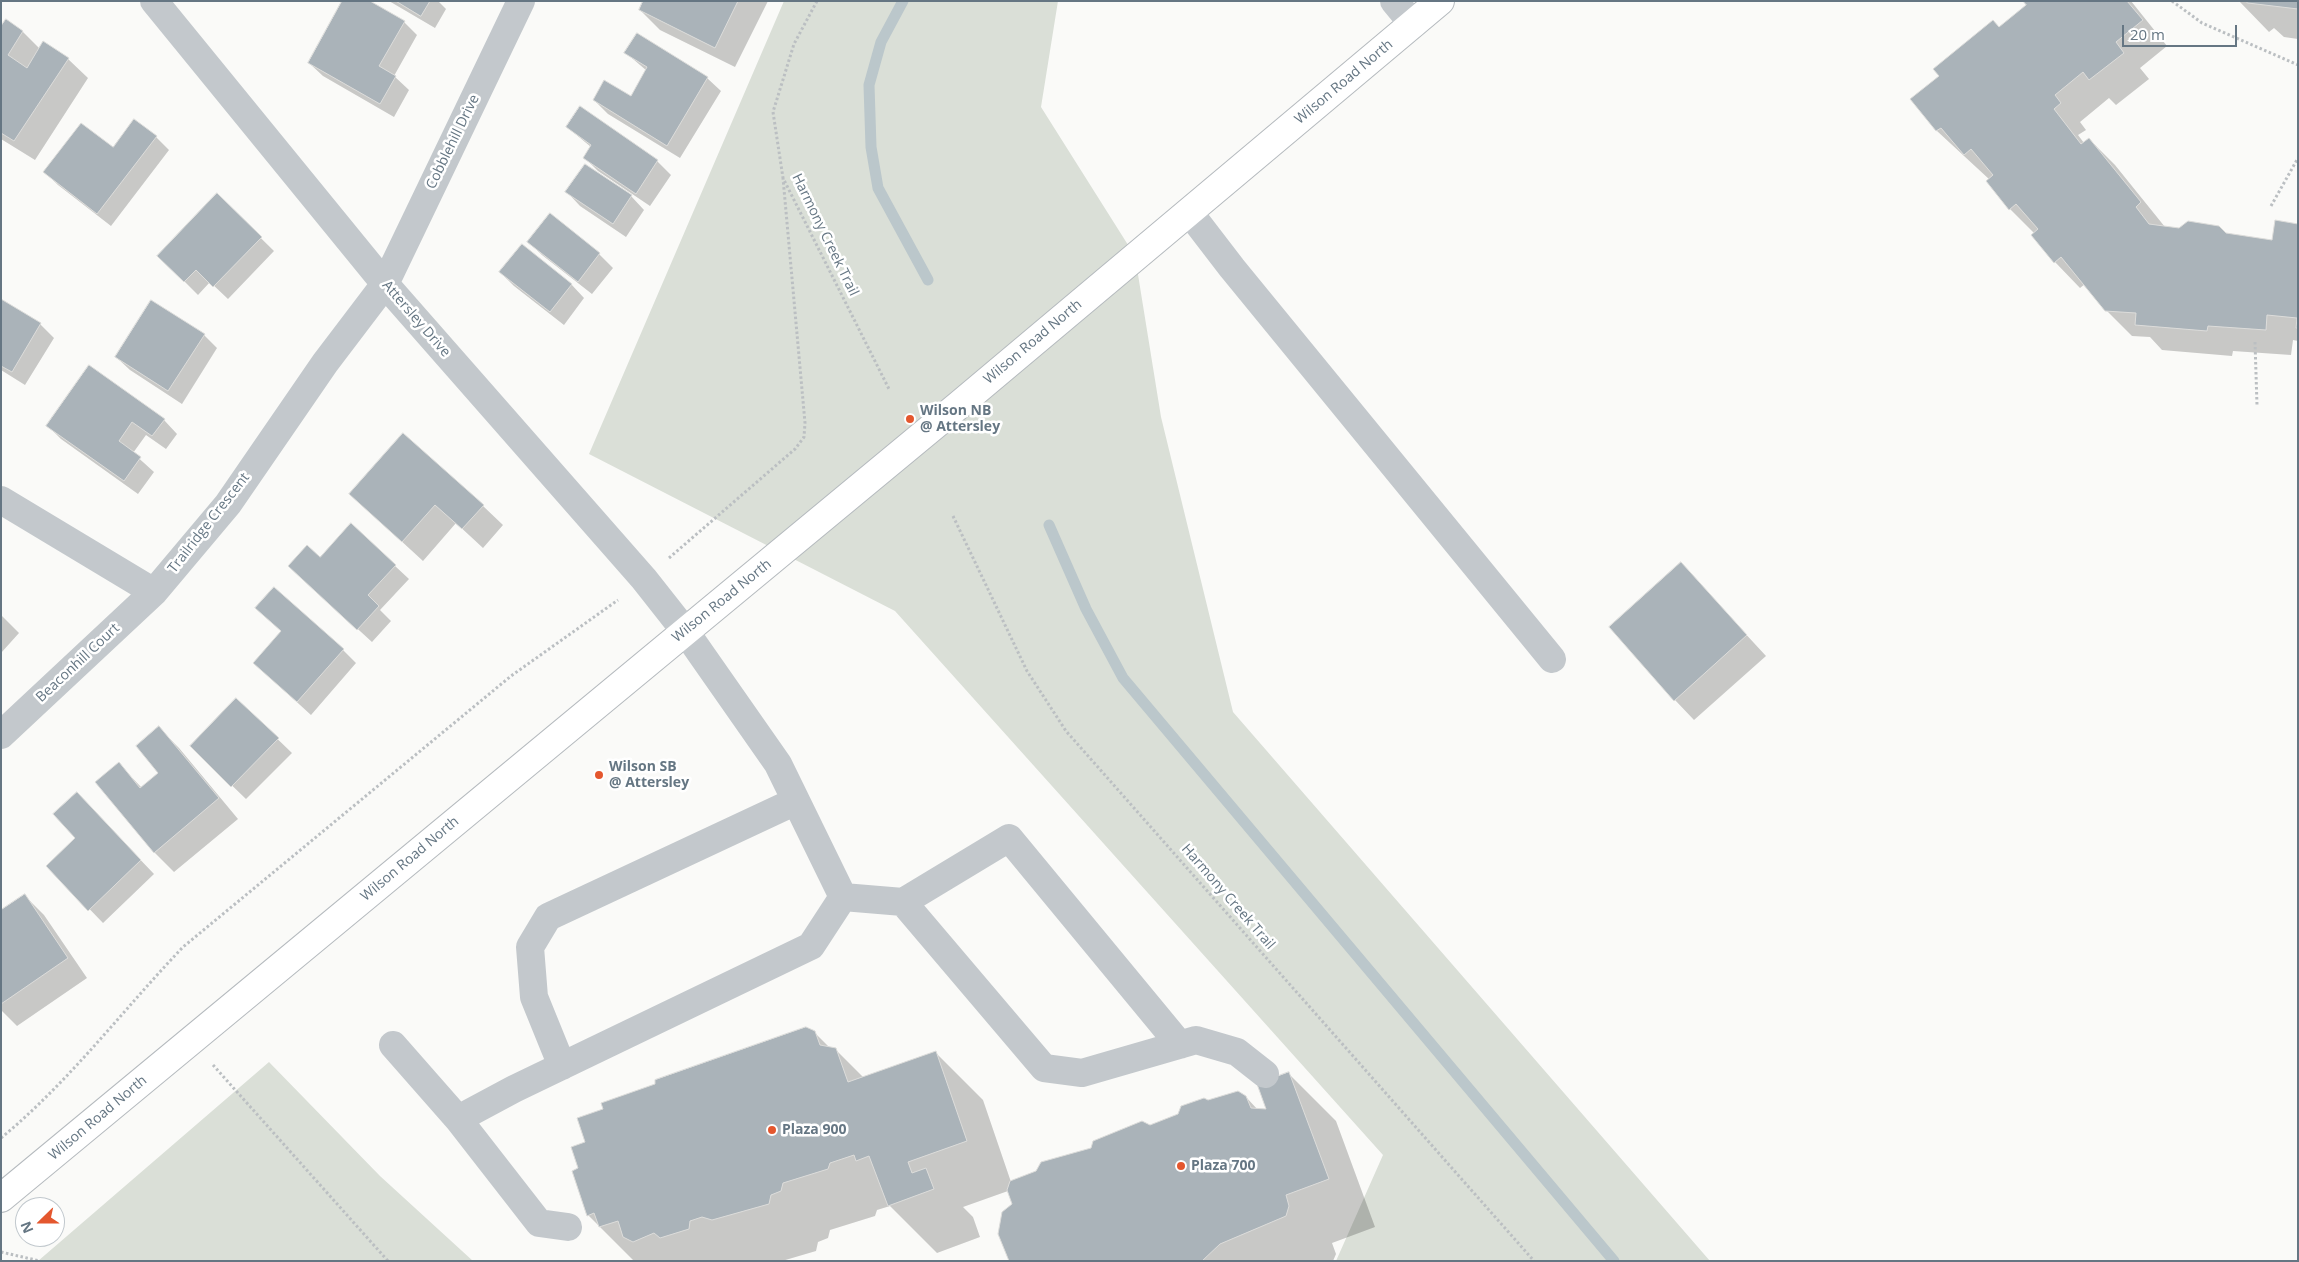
<!DOCTYPE html>
<style>
body{margin:0}
#map{position:relative;width:2299px;height:1262px;overflow:hidden;background:#fafaf8;font-family:"Open Sans",sans-serif}
canvas{display:block}
.frame{position:absolute;inset:0;border:2px solid #657683;pointer-events:none}
.north{position:absolute;left:15px;top:1197px;width:50px;height:50px;box-sizing:border-box;background:#fff;border:1px solid #c1c8cd;border-radius:50%;rotate:248deg;font-size:14px;font-weight:700;line-height:20px;text-align:center;color:#657683}
.north::after{content:'';display:block;margin:auto;width:18px;height:22px;background:#e4572e;clip-path:polygon(50% 0,100% 100%,50% 72%,0 100%)}
.scale{position:absolute;left:2122px;top:25px;width:115px;height:22px;box-sizing:border-box;border:2px solid #657683;border-top:0;padding-left:6px;font-size:15px;line-height:18px;white-space:nowrap;color:#657683;-webkit-text-stroke:4px #fff;paint-order:stroke}
</style>
<div id="map">
<canvas width="2299" height="1262"></canvas>
<div class="frame"></div>
<div class="north">N</div>
<div class="scale">20 m</div>
</div>
<script>
const ctx = document.querySelector('canvas').getContext('2d');
ctx.lineJoin = 'round';
function paint(path, color) { ctx.fillStyle = color; ctx.fill(path, 'evenodd'); }
function stroke(path, color, width, dash) { ctx.strokeStyle = color; ctx.lineWidth = width; ctx.lineCap = dash ? 'butt' : 'round'; ctx.setLineDash(dash || []); ctx.stroke(path); }
function label(font, color, halo, rows, align = 'center') {
  ctx.font = font + ' "Open Sans",sans-serif'; ctx.lineWidth = 5; ctx.setLineDash([]); ctx.textBaseline = 'middle'; ctx.strokeStyle = halo; ctx.fillStyle = color; for (const [text, x, y, turn = 0] of rows) {
    ctx.save(); ctx.translate(x, y); ctx.rotate((+turn || 0) * Math.PI / 180); ctx.textAlign = isNaN(turn) ? turn : align; if (halo) ctx.strokeText(text, 0, 0); ctx.fillText(text, 0, 0); ctx.restore();
  }
}
paint(new Path2D(`
 M 784,1 L 1058,1 L 1041,107 L 1135,256 L 1161,417 L 1233,712 L 1710,1261 L 1336,1261 L 1383,1155 L 895,611 L 589,454 Z
 M 269,1062 L 380,1176 L 473,1261 L 38,1261 Z`), '#dadfd7');
paint(new Path2D(`
 M 389,1 L 438,1 L 446,9 L 435,28 Z
 M 645,1 L 768,1 L 735,67 L 660,30 L 640,10 Z
 M 2024,1 L 2131,1 L 2167,46 L 2140,68 L 2149,79 L 2116,105 L 2109,98 L 2080,122 L 2086,130 L 2078,135 L 2084,143 L 2089,139 L 2115,165 L 2165,227 L 2273,242 L 2298,225 L 2298,341 L 2293,340 L 2291,355 L 2233,351 L 2232,356 L 2162,350 L 2150,337 L 2132,336 L 2106,310 L 2085,284 L 2080,288 L 2055,262 L 2035,234 L 2010,209 L 1990,180 L 1937,131 L 1912,99 L 2028,5 Z
 M 2239,1 L 2298,1 L 2298,39 L 2284,37 L 2274,28 L 2269,32 Z
 M 404,22 L 417,35 L 394,76 L 409,90 L 394,117 L 323,76 L 309,63 Z
 M 1,28 L 23,32 L 40,49 L 68,59 L 88,78 L 35,160 L 1,139 Z
 M 626,53 L 707,78 L 721,91 L 680,158 L 608,114 L 594,100 L 631,98 L 647,71 Z
 M 580,107 L 657,161 L 671,175 L 650,206 L 598,171 L 584,157 L 591,147 L 567,127 Z
 M 156,137 L 169,150 L 111,226 L 58,185 L 45,172 L 113,149 Z
 M 567,192 L 631,196 L 644,210 L 626,237 L 580,206 Z
 M 217,195 L 274,251 L 228,299 L 210,282 L 198,295 L 159,256 Z
 M 550,215 L 599,254 L 613,268 L 592,294 L 542,255 L 529,242 Z
 M 500,272 L 571,284 L 584,298 L 564,325 L 514,286 Z
 M 1,301 L 40,324 L 54,338 L 25,385 L 1,370 Z
 M 204,335 L 217,348 L 182,404 L 130,370 L 116,357 Z
 M 164,420 L 177,434 L 166,449 L 146,435 L 133,453 L 154,472 L 138,494 L 61,439 L 48,426 Z
 M 350,494 L 483,506 L 503,525 L 483,548 L 456,523 L 423,561 Z
 M 351,525 L 409,579 L 380,610 L 391,621 L 372,642 L 303,579 Z
 M 1681,564 L 1766,656 L 1694,720 L 1675,700 Z
 M 1,615 L 19,633 L 1,653 Z
 M 343,650 L 356,663 L 311,715 L 254,663 Z
 M 236,699 L 292,753 L 246,799 L 191,746 Z
 M 159,728 L 179,748 L 238,819 L 174,872 L 154,852 L 119,764 L 142,788 L 159,773 Z
 M 90,807 L 154,874 L 103,923 L 48,866 L 77,838 Z
 M 24,895 L 44,915 L 87,978 L 17,1026 L 1,1010 L 1,911 Z
 M 814,1032 L 830,1048 L 835,1049 L 864,1078 L 935,1052 L 983,1100 L 1011,1182 L 1179,1115 L 1208,1101 L 1246,1097 L 1258,1110 L 1268,1110 L 1289,1074 L 1336,1121 L 1375,1227 L 1332,1243 L 1336,1254 L 1333,1261 L 1010,1261 L 1013,1204 L 1008,1191 L 963,1207 L 973,1217 L 980,1237 L 937,1253 L 890,1206 L 877,1210 L 875,1216 L 830,1230 L 828,1238 L 818,1242 L 816,1251 L 782,1261 L 634,1261 L 588,1215 L 580,1169 L 587,1143 Z`), '#0003');
stroke(new Path2D(`
 M 903,1 L 881,42 L 869,85 L 871,147 L 878,188 L 928,280
 M 1049,525 L 1086,609 L 1123,678 L 1614,1261`), '#bbc7cb', 11);
const building = new Path2D(`
 M 342,1 L 370,1 L 405,21 L 379,66 L 396,76 L 380,104 L 308,63 Z
 M 396,1 L 430,1 L 421,16 Z
 M 643,1 L 738,1 L 715,48 L 639,10 Z
 M 2023,1 L 2127,1 L 2143,20 L 2116,42 L 2124,53 L 2089,80 L 2083,72 L 2055,95 L 2061,103 L 2054,109 L 2081,144 L 2089,138 L 2141,202 L 2136,207 L 2149,224 L 2179,228 L 2188,221 L 2219,226 L 2226,233 L 2272,240 L 2275,220 L 2298,224 L 2298,328 L 2296,328 L 2297,318 L 2267,315 L 2266,330 L 2208,326 L 2207,331 L 2135,325 L 2136,313 L 2105,311 L 2061,257 L 2054,263 L 2031,235 L 2038,229 L 2016,204 L 2009,210 L 1986,181 L 1993,175 L 1971,149 L 1964,155 L 1941,128 L 1936,131 L 1910,99 L 1939,76 L 1933,69 L 1993,20 L 1999,27 L 2026,5 Z
 M 2246,1 L 2298,1 L 2298,9 L 2248,3 Z
 M 6,19 L 23,31 L 8,55 L 27,68 L 43,41 L 69,58 L 14,141 L 1,133 L 1,26 Z
 M 637,33 L 708,77 L 667,146 L 593,100 L 604,80 L 631,96 L 647,67 L 624,53 Z
 M 580,106 L 658,160 L 636,194 L 583,158 L 591,145 L 566,127 Z
 M 134,119 L 157,136 L 97,214 L 43,172 L 81,123 L 113,147 Z
 M 585,164 L 632,195 L 613,224 L 565,192 Z
 M 217,193 L 262,237 L 213,287 L 196,270 L 184,282 L 157,256 Z
 M 550,213 L 600,253 L 578,282 L 527,242 Z
 M 522,244 L 572,284 L 550,312 L 499,272 Z
 M 1,299 L 41,323 L 12,372 L 1,366 Z
 M 151,300 L 205,334 L 168,391 L 115,357 Z
 M 89,365 L 165,419 L 152,436 L 132,422 L 119,441 L 141,457 L 124,481 L 46,426 Z
 M 403,433 L 484,505 L 462,529 L 435,505 L 402,542 L 349,494 Z
 M 351,523 L 396,565 L 368,595 L 379,606 L 357,630 L 288,566 L 307,545 L 320,557 Z
 M 1681,562 L 1747,635 L 1674,701 L 1609,627 Z
 M 274,587 L 344,649 L 297,702 L 253,663 L 281,631 L 255,608 Z
 M 236,698 L 279,738 L 231,787 L 190,746 Z
 M 159,726 L 219,798 L 154,853 L 95,782 L 119,762 L 140,788 L 158,773 L 136,746 Z
 M 77,792 L 141,860 L 88,911 L 46,866 L 75,838 L 53,814 Z
 M 25,894 L 68,958 L 1,1004 L 1,910 Z
 M 806,1027 L 815,1031 L 820,1045 L 836,1048 L 848,1082 L 936,1051 L 967,1141 L 908,1162 L 912,1173 L 926,1168 L 934,1189 L 888,1206 L 869,1156 L 856,1161 L 854,1155 L 830,1163 L 828,1169 L 783,1183 L 781,1191 L 771,1195 L 769,1204 L 712,1220 L 702,1217 L 690,1221 L 689,1229 L 660,1238 L 654,1233 L 633,1242 L 623,1237 L 618,1221 L 599,1227 L 594,1213 L 587,1216 L 572,1171 L 578,1168 L 571,1147 L 585,1142 L 577,1118 L 603,1109 L 601,1103 L 655,1084 L 655,1080 Z
 M 1289,1072 L 1329,1179 L 1286,1195 L 1289,1206 L 1286,1216 L 1220,1244 L 1202,1261 L 1009,1261 L 998,1234 L 1002,1212 L 1012,1204 L 1007,1190 L 1010,1181 L 1036,1171 L 1041,1162 L 1091,1148 L 1093,1141 L 1142,1121 L 1150,1125 L 1178,1114 L 1181,1106 L 1204,1098 L 1208,1100 L 1238,1091 L 1246,1096 L 1251,1108 L 1266,1109 L 1257,1084 Z`);
paint(building, '#aab3b9');
stroke(building, '#dcdcda', 1);
const major = new Path2D(`
 M 1,1198 L 959,405 L 1440,1`);
stroke(major, '#b5babe', 30);
stroke(new Path2D(`
 M 817,1 L 794,44 L 773,112 L 783,178 L 889,389
 M 2172,1 L 2202,23 L 2298,65
 M 2271,206 L 2298,158
 M 2255,342 L 2257,405
 M 953,516 L 1027,671 L 1066,731 L 1534,1261
 M 669,558 L 795,449 L 804,437 L 805,423 L 783,178
 M 213,1065 L 388,1261
 M 1,1138 C 69,1082 122,1011 183,947 L 511,676 L 618,600
 M 1,1252 L 40,1261`), '#bbbfc2', 3, [2.5, 2.5]);
stroke(new Path2D(`
 M 154,1 L 385,284 L 644,579 L 685,631 L 778,764 L 843,897 L 811,946 L 514,1089 L 458,1119
 M 1394,1 L 1413,24
 M 1189,212 L 1232,268 L 1552,659
 M 1,500 L 154,592
 M 1,735 L 154,592 L 228,504 L 325,363 L 385,284 L 521,1
 M 843,897 L 903,902 L 1044,1068 L 1082,1073 L 1196,1040 L 1237,1052 L 1265,1074
 M 903,902 L 1009,838 L 1180,1045
 M 393,1045 L 458,1119 L 539,1223 L 568,1227
 M 562,1066 L 534,997 L 530,947 L 548,917 L 796,801`), '#c3c8cc', 28);
stroke(major, '#fff', 28);
for (const [x, y, r, color] of [
 [910,419,5,"#e4572e"],
 [599,775,5,"#e4572e"],
 [772,1130,5,"#e4572e"],
 [1181,1166,5,"#e4572e"]
]) { const dot = new Path2D(); dot.arc(x, y, r, 0, 2 * Math.PI); ctx.fillStyle = color; ctx.fill(dot); stroke(dot, '#fff', 2); }
label('14px', '#657683', '#fff', [
 ["Wilson Road North",1344,82,-40],
 ["Cobblehill Drive",453,142,-64],
 ["Harmony Creek Trail",825,235,64],
 ["Attersley Drive",416,319,49],
 ["Wilson Road North",1033,342,-40],
 ["Trailridge Crescent",209,523,-52],
 ["Wilson Road North",722,601,-39],
 ["Beaconhill Court",78,663,-43],
 ["Wilson Road North",410,859,-40],
 ["Harmony Creek Trail",1228,897,49],
 ["Wilson Road North",98,1118,-40]
]);
label('bold 14px', '#657683', '#fff', [
 ["Wilson NB",920,411],
 ["@ Attersley",920,427],
 ["Wilson SB",609,767],
 ["@ Attersley",609,783],
 ["Plaza 900",782,1130],
 ["Plaza 700",1191,1166]
], 'left');
</script>
